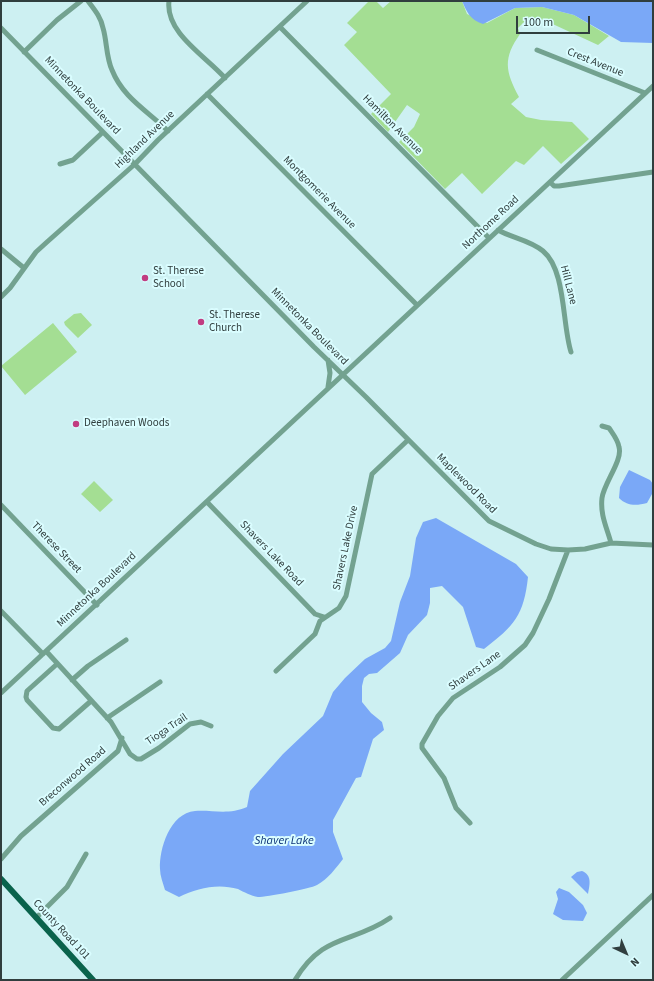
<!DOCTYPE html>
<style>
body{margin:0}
#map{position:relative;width:654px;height:981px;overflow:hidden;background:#cdf0f2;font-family:"Source Sans 3",sans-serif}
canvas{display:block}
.frame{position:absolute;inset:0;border:2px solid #303e3e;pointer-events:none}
.north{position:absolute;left:606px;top:933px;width:40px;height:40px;-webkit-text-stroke:3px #dafdff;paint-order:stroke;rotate:136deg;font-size:11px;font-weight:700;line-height:16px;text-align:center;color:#303e3e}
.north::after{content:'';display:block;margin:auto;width:14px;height:18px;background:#303e3e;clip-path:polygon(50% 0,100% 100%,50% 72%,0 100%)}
.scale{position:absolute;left:516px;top:16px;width:74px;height:18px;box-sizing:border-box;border:2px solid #303e3e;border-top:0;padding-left:5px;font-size:12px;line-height:14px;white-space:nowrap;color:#303e3e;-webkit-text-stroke:3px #dafdff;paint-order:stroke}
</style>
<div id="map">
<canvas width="654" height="981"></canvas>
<div class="frame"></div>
<div class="north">N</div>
<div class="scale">100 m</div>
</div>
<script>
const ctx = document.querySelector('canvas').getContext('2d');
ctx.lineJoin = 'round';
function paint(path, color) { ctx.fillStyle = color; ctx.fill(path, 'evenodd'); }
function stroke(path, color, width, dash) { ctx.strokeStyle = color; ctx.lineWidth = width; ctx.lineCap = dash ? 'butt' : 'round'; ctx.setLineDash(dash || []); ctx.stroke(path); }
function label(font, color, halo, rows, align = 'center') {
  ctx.font = font + ' "Source Sans 3",sans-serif'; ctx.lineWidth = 4; ctx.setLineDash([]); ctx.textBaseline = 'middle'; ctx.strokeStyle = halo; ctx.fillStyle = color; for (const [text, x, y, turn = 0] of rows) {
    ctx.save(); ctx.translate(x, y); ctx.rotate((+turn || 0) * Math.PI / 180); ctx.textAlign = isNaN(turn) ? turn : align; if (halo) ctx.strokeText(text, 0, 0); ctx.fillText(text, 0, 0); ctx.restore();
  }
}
paint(new Path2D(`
 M 369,1 L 376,1 L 383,8 L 391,1 L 462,1 L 467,14 L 487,23 L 515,8 L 542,7 L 574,15 L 609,36 L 598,45 L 544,20 L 529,17 L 518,28 L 520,34 C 503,58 505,71 519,97 L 511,104 L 526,117 L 541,120 L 572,122 L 589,139 L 561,164 L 543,146 L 524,165 L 516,161 L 482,194 L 462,173 L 445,189 L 399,142 L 414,127 L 420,114 L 407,105 L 388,132 L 371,114 L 391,94 L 344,45 L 357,32 L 347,23 Z
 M 81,313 L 92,325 L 78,338 L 65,325 L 64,322 L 74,314 Z
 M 53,323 L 77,352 L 25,395 L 1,366 Z
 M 94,481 L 113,500 L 100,512 L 81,494 Z`), '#a4de93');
paint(new Path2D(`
 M 462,1 L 653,1 L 653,43 L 621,42 L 574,15 L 542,7 L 515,8 L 483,24 C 470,20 467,12 462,1 Z
 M 629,470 L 650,480 L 653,484 L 652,494 L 647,503 C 636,506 627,506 619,498 L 620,487 Z
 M 436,518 L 516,564 L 528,577 C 524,615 514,626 484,649 L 476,647 L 463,607 L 442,586 L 430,588 L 430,603 L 427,615 L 408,635 L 400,653 L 377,673 L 369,674 L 364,678 L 362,686 L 362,702 L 371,713 L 382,722 L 384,730 L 373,739 L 361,777 L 356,778 L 333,820 L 333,832 L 343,859 C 336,868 328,879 317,885 C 310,889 266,897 258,897 C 251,896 244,892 238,889 C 218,883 197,888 179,897 L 165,890 C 163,883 160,876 160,869 C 159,849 170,813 195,811 C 214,810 229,815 247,807 L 250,791 L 283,754 L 323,716 L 333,692 L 345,678 L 365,659 L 385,648 L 391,641 L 400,602 L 410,576 L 416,538 L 423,522 Z
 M 582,871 C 592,875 590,884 588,894 L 571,877 L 577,872 Z
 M 559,888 L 569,892 L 583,905 L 587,913 L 583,921 L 563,920 L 553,914 L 558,899 L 556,892 Z`), '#7aa8f7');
stroke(new Path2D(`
 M 88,1 C 94,9 101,17 103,28 C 107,41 106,57 112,70 C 123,98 148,111 168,131
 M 169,1 C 165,33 207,57 225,78
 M 280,27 L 489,238
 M 1,28 L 314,347 L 366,397 L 489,521 L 536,544 L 551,549 L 568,550 L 585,549 L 611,543 L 653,545
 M 537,50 L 645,93
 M 24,52 L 57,20 L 81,1
 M 207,94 L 417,305
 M 60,164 L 73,160 L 103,132
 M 550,182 L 554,186 L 559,186 L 653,172
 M 498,230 C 512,238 530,240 543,251 C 566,270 562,324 571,352
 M 1,249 L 24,268
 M 1,297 L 10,288 L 36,252 L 47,242 L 135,164 L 158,140 L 307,1
 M 328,360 L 330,373 L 328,387
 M 602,426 L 609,428 C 613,434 618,440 619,447 C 623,460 604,483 602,498 C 600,515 607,528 611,543
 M 207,502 L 315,614 L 324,617
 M 1,505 L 97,605
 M 1,611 L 43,654
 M 46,651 L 111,722 L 130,754 L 137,759 L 141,759 L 159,748 L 190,724 L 201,722 L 211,726
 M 57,664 L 27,691 L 26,697 L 27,700 L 53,728 L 59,729 L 91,701
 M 276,671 L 315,634 L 320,621 L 339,608 L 346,596 L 372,474 L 408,440
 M 72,680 L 88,666 L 126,640
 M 1,693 L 653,86
 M 107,718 L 160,682
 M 470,823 L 456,808 L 444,778 L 422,748 L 422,744 L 438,716 L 453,698 L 500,667 L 525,645 L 533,633 L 549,599 L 568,550
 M 1,859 L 21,836 L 118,751 L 122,738
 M 36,918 L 67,887 L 86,854
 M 295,980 C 323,933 352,944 390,918
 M 562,980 L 653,895`), '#73a290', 5);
stroke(new Path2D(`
 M 1,879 L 93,980`), '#0a634c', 6);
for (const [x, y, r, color] of [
 [145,278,4,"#c13c81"],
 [201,322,4,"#c13c81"],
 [76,424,4,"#c13c81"]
]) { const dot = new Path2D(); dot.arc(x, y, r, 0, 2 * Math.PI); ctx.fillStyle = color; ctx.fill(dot); stroke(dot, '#dafdff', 1.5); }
label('11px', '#303e3e', '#dafdff', [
 ["Crest Avenue",595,63,22],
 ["Minnetonka Boulevard",82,96,46],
 ["Hamilton Avenue",392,125,45],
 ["Highland Avenue",145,140,-44],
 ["Montgomerie Avenue",319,193,45],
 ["Northome Road",491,223,-43],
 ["Hill Lane",568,285,76],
 ["Minnetonka Boulevard",309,327,45],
 ["Maplewood Road",466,484,45],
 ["Therese Street",56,548,46],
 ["Shavers Lake Drive",346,548,-78],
 ["Shavers Lake Road",271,554,46],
 ["Minnetonka Boulevard",97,590,-43],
 ["Shavers Lane",475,671,-35],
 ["Tioga Trail",167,730,-34],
 ["Breconwood Road",73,777,-41],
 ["County Road 101",61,930,47]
]);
label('11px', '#303e3e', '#dafdff', [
 ["St. Therese",153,272],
 ["School",153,285],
 ["St. Therese",209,316],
 ["Church",209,329],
 ["Deephaven Woods",84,424]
], 'left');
label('italic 12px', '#0d3378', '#dafdff', [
 ["Shaver Lake",284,841]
]);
</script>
